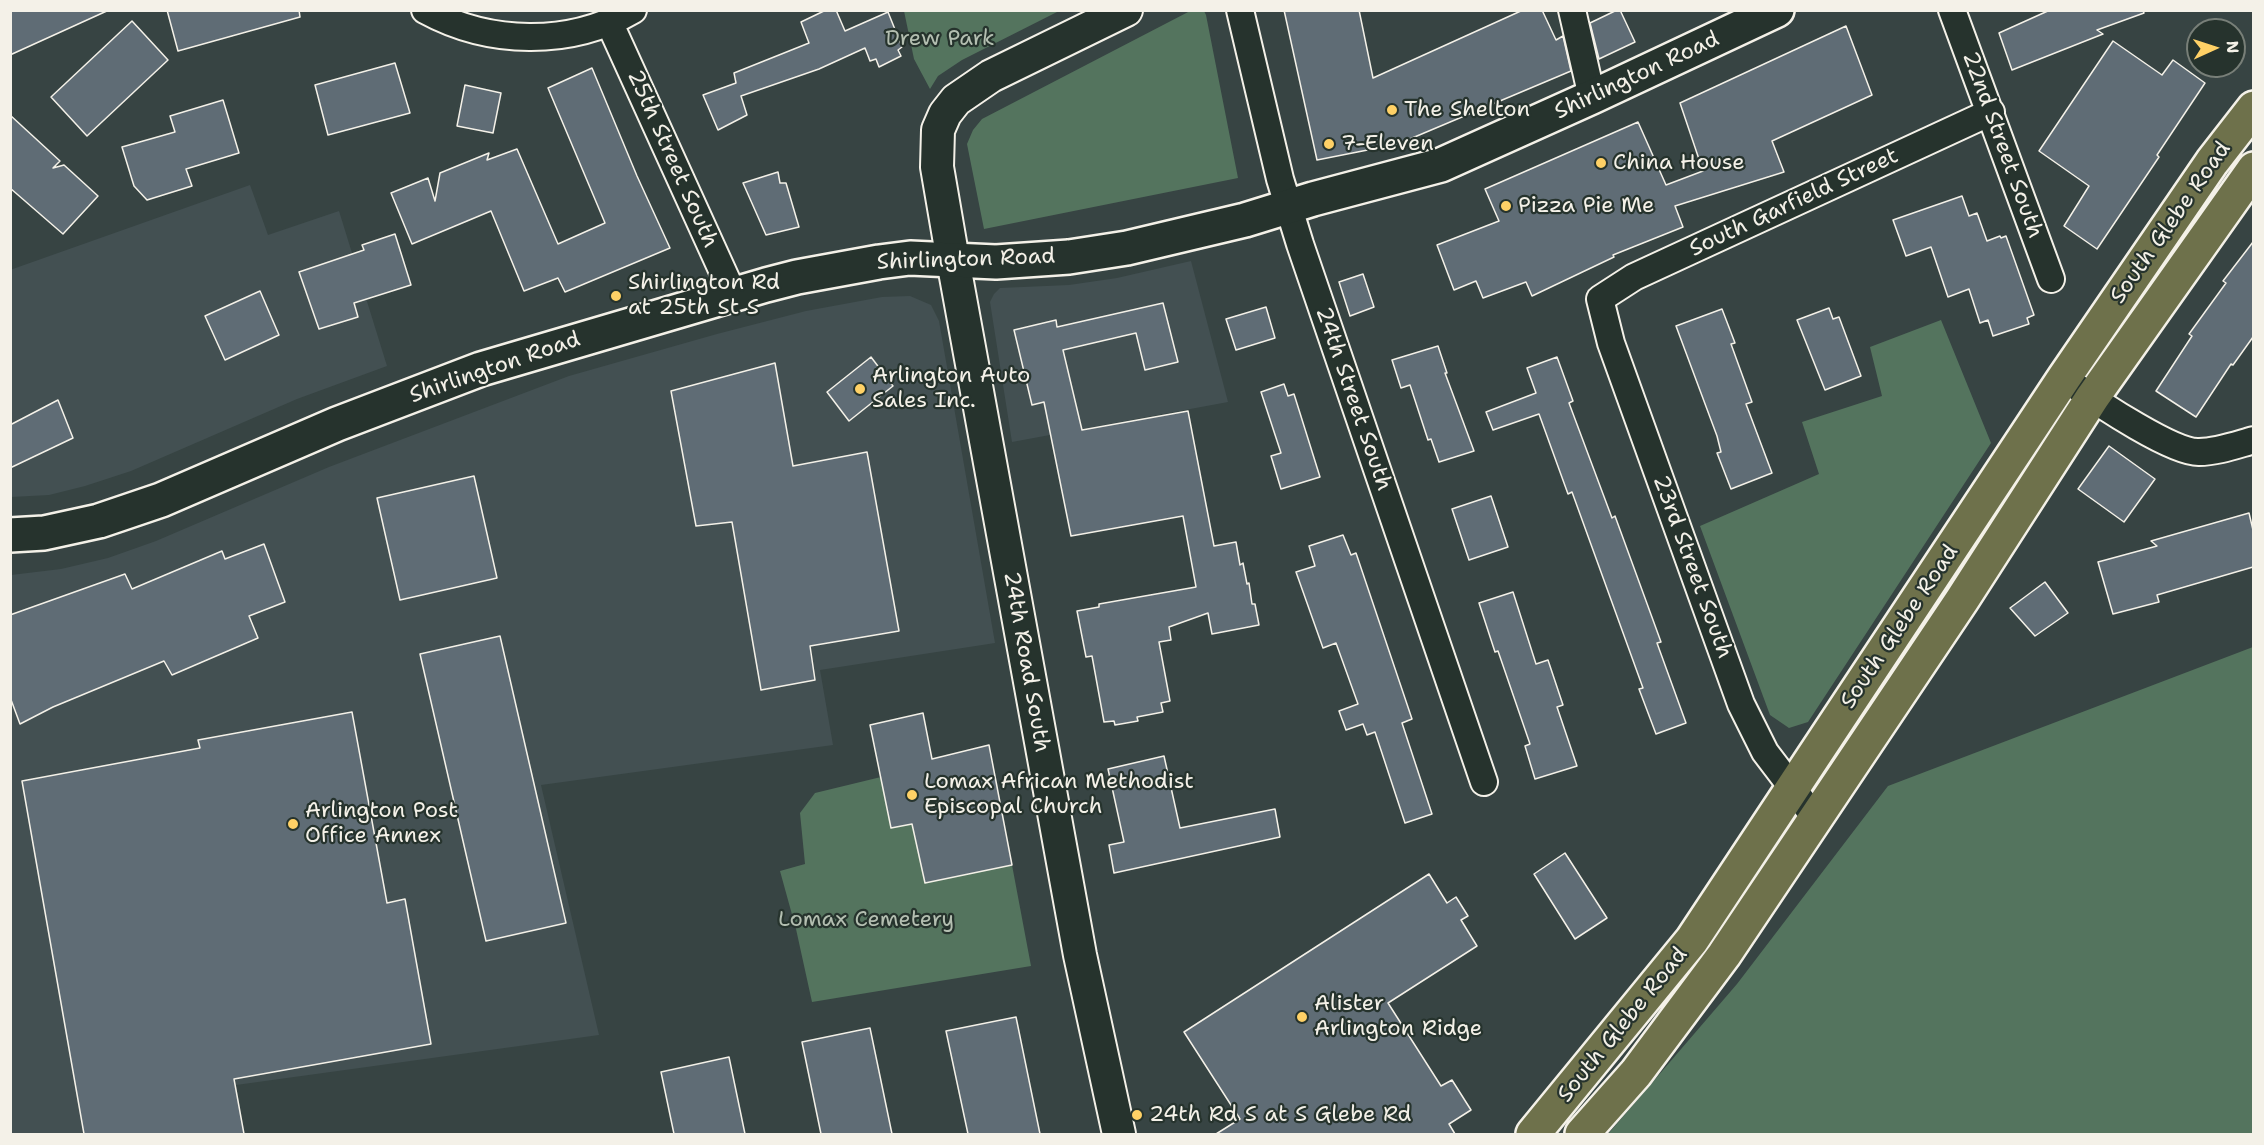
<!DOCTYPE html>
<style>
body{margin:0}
#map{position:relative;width:2264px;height:1145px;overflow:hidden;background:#374443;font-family:"Shantell Sans",sans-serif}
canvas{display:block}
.frame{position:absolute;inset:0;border:12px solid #f4f1e8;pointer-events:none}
.north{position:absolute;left:2186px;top:18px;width:60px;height:60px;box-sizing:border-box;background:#26332d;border:2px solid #787f78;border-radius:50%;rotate:87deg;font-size:16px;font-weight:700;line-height:24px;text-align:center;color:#f4f1e8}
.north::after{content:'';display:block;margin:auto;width:21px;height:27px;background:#ffd166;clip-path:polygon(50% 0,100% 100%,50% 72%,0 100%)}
</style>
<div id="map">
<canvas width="2264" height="1145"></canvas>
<div class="frame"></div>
<div class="north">N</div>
</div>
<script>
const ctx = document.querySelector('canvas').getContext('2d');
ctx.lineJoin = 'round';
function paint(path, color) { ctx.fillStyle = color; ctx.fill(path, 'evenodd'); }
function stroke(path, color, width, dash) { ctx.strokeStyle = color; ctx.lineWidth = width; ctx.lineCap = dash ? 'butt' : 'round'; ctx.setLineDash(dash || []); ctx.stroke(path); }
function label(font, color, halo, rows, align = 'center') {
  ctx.font = font + ' "Shantell Sans",sans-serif'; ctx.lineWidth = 4.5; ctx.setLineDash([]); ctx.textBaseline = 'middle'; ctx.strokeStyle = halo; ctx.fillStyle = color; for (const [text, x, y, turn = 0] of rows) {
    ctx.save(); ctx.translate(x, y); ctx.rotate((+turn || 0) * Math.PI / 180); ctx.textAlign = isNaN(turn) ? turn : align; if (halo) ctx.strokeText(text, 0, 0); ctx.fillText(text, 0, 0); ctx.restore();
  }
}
paint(new Path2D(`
 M 250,185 L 268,235 L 339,211 L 387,366 L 297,399 L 131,471 L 85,486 L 49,495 L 11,497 L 10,270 Z
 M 1191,261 L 1228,402 L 1012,442 L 990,302 L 994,294 L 1000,288 L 1069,285 L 1117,278 Z
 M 910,296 L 931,305 L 939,321 L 995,643 L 820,670 L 833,745 L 541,785 L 599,1035 L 236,1085 L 244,1134 L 11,1134 L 11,575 L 61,569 L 108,558 L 156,541 L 329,467 L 569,376 L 717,334 L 806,311 L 882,297 Z`), '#435052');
paint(new Path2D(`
 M 1192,10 L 1204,11 L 1206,15 L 1238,178 L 984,229 L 967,144 L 973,130 L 982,119 Z
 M 904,11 L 904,10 L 1059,11 L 962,60 L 938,76 L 930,89 L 914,59 Z
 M 1941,320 L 1991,443 L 1808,722 L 1789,728 L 1770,715 L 1700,526 L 1819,474 L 1802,422 L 1882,396 L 1870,347 Z
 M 2253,647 L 2253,1134 L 1608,1134 L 1737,984 L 1888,786 Z
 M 881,777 L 912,823 L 925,883 L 1012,865 L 1031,966 L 812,1002 L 796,929 L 780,871 L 805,864 L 800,813 L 815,793 Z`), '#54745e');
const building = new Path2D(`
 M 10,10 L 109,10 L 10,55 Z
 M 167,10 L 299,10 L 300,17 L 178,51 Z
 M 826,10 L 836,10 L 845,31 L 888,12 L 902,47 L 898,50 L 901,56 L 879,67 L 876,59 L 870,61 L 865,48 L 819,69 L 741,96 L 747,115 L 718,130 L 703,95 L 736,83 L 734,73 L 809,43 L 801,22 Z
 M 1284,10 L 1359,10 L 1373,78 L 1523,10 L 1542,10 L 1556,40 L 1563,36 L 1571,71 L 1398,144 L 1317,160 Z
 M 1617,10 L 1620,10 L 1635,42 L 1599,59 L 1590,23 Z
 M 2050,10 L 2143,10 L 2144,13 L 2097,30 L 2103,34 L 2012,70 L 1999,33 Z
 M 132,21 L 168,60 L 87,136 L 51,97 Z
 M 1846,26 L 1872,95 L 1772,141 L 1784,172 L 1675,206 L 1683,227 L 1613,255 L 1614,257 L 1532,296 L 1526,282 L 1483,298 L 1476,281 L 1454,290 L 1437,245 L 1499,221 L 1485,189 L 1638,122 L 1666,185 L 1703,171 L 1680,103 Z
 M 2113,41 L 2162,75 L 2173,60 L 2205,83 L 2157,155 L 2159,157 L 2097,249 L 2064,226 L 2089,186 L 2039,151 Z
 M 395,63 L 410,113 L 328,135 L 315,85 Z
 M 592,68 L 637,176 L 670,248 L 565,292 L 558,278 L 524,291 L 491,211 L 412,244 L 391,193 L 428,178 L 435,201 L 440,173 L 489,153 L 487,160 L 517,149 L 558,244 L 605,223 L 548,88 Z
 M 465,85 L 501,93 L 493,133 L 457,126 Z
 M 223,100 L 239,153 L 186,169 L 192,186 L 147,200 L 134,186 L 122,147 L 175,132 L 170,116 Z
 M 10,115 L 60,161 L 53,168 L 64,165 L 98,196 L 63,234 L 10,188 Z
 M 778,172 L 780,183 L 786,183 L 799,227 L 766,235 L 743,183 Z
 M 1962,196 L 1969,216 L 1977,213 L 1987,241 L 2000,236 L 2001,238 L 2006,236 L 2034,315 L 2027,318 L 2029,324 L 1993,336 L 1988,320 L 1980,323 L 1969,289 L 1948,297 L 1931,247 L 1906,256 L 1893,220 Z
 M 395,234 L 411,285 L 354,303 L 358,317 L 319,329 L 299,272 L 364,250 L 362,245 Z
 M 2253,242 L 2253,337 L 2233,365 L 2231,364 L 2196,417 L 2156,391 L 2192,336 L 2189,334 L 2226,283 L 2223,281 Z
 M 1363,274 L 1374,307 L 1350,316 L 1339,282 Z
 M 260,291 L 279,335 L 225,360 L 205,316 Z
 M 1163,303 L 1178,362 L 1145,370 L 1136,333 L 1063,350 L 1082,430 L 1188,411 L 1214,546 L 1236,542 L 1240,565 L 1243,563 L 1247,584 L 1249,583 L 1252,604 L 1255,604 L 1259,625 L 1212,634 L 1208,613 L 1169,627 L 1171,640 L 1159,642 L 1170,701 L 1161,703 L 1163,712 L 1137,717 L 1138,721 L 1115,725 L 1114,721 L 1104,722 L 1092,656 L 1086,657 L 1077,611 L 1099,607 L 1099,604 L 1196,587 L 1183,516 L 1071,536 L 1044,402 L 1032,405 L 1014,330 L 1056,320 L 1057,327 Z
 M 1266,307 L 1275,338 L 1236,350 L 1226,319 Z
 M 1829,308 L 1833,319 L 1839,317 L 1861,376 L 1825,390 L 1797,320 Z
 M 1722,309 L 1735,343 L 1731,344 L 1752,402 L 1746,404 L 1772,473 L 1731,489 L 1717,453 L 1721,452 L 1717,436 L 1676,326 Z
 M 1438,346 L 1447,373 L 1445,373 L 1474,451 L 1439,462 L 1431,439 L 1428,440 L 1410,385 L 1401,388 L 1392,360 Z
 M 871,357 L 893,386 L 849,421 L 827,392 Z
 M 1557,357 L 1573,401 L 1569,403 L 1612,518 L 1615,516 L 1653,620 L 1661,642 L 1657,643 L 1686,723 L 1656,734 L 1639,689 L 1643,688 L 1572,492 L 1568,494 L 1539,414 L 1493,430 L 1486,412 L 1536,393 L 1527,368 Z
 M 775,363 L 793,466 L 867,452 L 899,631 L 810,646 L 815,680 L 761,690 L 732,522 L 696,526 L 671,391 Z
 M 1284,384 L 1288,396 L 1294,394 L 1320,477 L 1281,489 L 1271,456 L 1281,453 L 1261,392 Z
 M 58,400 L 73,438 L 10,468 L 10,425 Z
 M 2109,446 L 2155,479 L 2124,522 L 2078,489 Z
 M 474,476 L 497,578 L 400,600 L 377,498 Z
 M 1491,496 L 1508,547 L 1469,560 L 1452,509 Z
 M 2249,513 L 2253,530 L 2253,567 L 2157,595 L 2159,602 L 2113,614 L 2098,562 L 2157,546 L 2151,541 Z
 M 1343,535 L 1351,555 L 1356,553 L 1412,719 L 1402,723 L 1432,814 L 1405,823 L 1375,732 L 1367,735 L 1363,724 L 1346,730 L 1339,711 L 1358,704 L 1336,643 L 1323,648 L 1296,572 L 1315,566 L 1309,546 Z
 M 264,544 L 285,602 L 249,616 L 258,638 L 172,675 L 164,661 L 53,707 L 20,724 L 10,697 L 10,615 L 125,574 L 132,589 L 222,551 L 225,559 Z
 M 2045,582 L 2068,613 L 2035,636 L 2010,608 Z
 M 1513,592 L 1536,664 L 1548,660 L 1563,705 L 1557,707 L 1577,766 L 1535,779 L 1525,746 L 1530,744 L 1498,651 L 1495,652 L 1479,603 Z
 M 500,636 L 566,923 L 486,941 L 420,654 Z
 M 352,712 L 387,903 L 405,899 L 431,1044 L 234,1079 L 244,1134 L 84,1134 L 22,781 L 200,748 L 198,740 Z
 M 923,713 L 932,759 L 989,745 L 1012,865 L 925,883 L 912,824 L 891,828 L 870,725 Z
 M 1164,756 L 1180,828 L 1275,809 L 1280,837 L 1114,873 L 1109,845 L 1124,842 L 1108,769 Z
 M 1565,853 L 1607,918 L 1575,939 L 1534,874 Z
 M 1429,874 L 1447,903 L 1456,897 L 1468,916 L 1461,920 L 1477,946 L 1388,1003 L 1441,1086 L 1452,1080 L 1471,1110 L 1449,1124 L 1455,1134 L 1216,1134 L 1240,1119 L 1184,1032 Z
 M 1016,1017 L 1040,1134 L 968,1134 L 946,1031 Z
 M 870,1028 L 892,1134 L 821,1134 L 802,1042 Z
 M 729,1057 L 745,1134 L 674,1134 L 661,1072 Z`);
paint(building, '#5f6c75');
stroke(building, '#f4f1e8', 1.5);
const minor = new Path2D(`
 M 425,10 C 489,45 570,47 633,10
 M 1240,10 L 1280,179 L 1300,244 L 1484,782
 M 1572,10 L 1592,97
 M 1952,10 L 2051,279
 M 610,24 L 733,294
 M 2077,387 C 2099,404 2174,453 2199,452 C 2217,452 2236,445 2254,440
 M 1816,819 L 1765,752 L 1741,704 L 1611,343 L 1600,299 L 1634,277 L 1991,112`);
const tertiary = new Path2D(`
 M 1119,1134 L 1080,955 L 953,260 L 937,167 L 938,130 L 945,114 L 956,100 L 991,76 L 1126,10`);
const secondary = new Path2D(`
 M 10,535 L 44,533 L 99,521 L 161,500 L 337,424 L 481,369 L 766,285 L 797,277 L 879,262 L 910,258 L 996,262 L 1069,257 L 1127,248 L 1245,220 L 1313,199 L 1441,165 L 1592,97 L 1777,10`);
const primary = new Path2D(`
 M 1533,1134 L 1692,940 L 2064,378 L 2212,162 L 2254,108
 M 1582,1134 L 1636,1073 L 1724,955 L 1962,600 L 2092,398 L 2254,169`);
stroke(minor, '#f4f1e8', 30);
stroke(tertiary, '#f4f1e8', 36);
stroke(secondary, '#f4f1e8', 38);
stroke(primary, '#f4f1e8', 38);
stroke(minor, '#26332d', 26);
stroke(tertiary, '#26332d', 32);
stroke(secondary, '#26332d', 33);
stroke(primary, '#6e714b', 33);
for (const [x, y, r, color] of [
 [1392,110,6,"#ffd166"],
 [1329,144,6,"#ffd166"],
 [1601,163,6,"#ffd166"],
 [1506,206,6,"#ffd166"],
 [616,296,6,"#ffd166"],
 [860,389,6,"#ffd166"],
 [912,795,6,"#ffd166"],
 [293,824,6,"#ffd166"],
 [1302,1017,6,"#ffd166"],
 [1137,1115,6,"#ffd166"]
]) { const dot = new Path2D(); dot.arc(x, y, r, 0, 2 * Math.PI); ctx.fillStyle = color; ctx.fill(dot); stroke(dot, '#26332d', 2); }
label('22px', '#b4bfb1', '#26332d', [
 ["Drew Park",940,39],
 ["Lomax Cemetery",866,920]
]);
label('22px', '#f4f1e8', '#26332d', [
 ["Shirlington Road",1637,76,-25],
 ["22nd Street South",2002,145,70],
 ["25th Street South",672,159,66],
 ["South Garfield Street",1794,203,-25],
 ["South Glebe Road",2171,223,-55],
 ["Shirlington Road",966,260,-2],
 ["Shirlington Road",495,368,-19],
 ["24th Street South",1353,399,71],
 ["23rd Street South",1692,567,70],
 ["South Glebe Road",1900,627,-56],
 ["24th Road South",1026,662,80],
 ["South Glebe Road",1623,1025,-51]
]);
label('22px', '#f4f1e8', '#26332d', [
 ["The Shelton",1404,110],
 ["7-Eleven",1341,144],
 ["China House",1613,163],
 ["Pizza Pie Me",1518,206],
 ["Shirlington Rd",628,283],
 ["at 25th St S",628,308],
 ["Arlington Auto",872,376],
 ["Sales Inc.",872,401],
 ["Lomax African Methodist",924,782],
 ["Episcopal Church",924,807],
 ["Arlington Post",305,811],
 ["Office Annex",305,836],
 ["Alister",1314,1004],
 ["Arlington Ridge",1314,1029],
 ["24th Rd S at S Glebe Rd",1149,1115]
], 'left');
</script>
